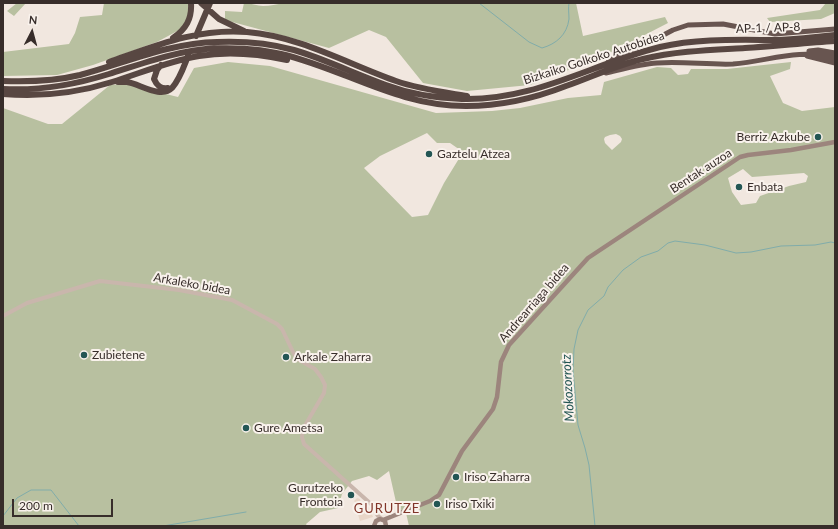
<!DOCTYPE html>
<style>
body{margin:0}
#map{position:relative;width:838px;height:529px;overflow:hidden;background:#f1e7df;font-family:Lato,sans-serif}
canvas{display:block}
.frame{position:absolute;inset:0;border:4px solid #372d2a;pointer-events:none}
.north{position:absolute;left:12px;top:12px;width:40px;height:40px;-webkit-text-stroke:3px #f9f2ec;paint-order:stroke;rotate:6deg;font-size:11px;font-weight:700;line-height:16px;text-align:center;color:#372d2a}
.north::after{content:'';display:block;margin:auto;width:14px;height:18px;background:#372d2a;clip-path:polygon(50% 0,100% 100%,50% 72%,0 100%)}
.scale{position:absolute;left:12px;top:499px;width:101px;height:18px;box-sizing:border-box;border:2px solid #372d2a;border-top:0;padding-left:5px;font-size:12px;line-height:14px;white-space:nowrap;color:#372d2a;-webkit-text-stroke:3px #f9f2ec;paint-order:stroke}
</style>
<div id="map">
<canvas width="838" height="529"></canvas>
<div class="frame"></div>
<div class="north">N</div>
<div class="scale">200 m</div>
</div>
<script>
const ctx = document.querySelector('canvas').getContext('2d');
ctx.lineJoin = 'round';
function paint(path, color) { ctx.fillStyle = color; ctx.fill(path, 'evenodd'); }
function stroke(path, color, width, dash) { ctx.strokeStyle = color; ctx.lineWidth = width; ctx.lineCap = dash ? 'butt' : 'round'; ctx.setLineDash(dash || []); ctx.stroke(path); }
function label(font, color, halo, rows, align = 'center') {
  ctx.font = font + ' Lato,sans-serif'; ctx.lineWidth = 4; ctx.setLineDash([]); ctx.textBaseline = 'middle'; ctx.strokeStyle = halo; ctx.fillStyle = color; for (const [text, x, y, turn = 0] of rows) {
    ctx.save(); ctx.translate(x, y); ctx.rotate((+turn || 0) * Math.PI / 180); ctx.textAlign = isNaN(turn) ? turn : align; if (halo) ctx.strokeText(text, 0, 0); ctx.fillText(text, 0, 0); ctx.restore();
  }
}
paint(new Path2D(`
 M 17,3 L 26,3 L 14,16 L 7,11 Z
 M 104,3 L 189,3 L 188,16 L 181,29 L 157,42 L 93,65 L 57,75 L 3,76 L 3,52 L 69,44 L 75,33 L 80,17 L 102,15 Z
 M 244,3 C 251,3 257,6 263,6 C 270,6 277,4 284,3 L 576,3 L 583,36 L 665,17 L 668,23 L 602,57 L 530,85 L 467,91 L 423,83 L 386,37 L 369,30 L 329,48 L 225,20 L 225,11 L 242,12 Z
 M 826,3 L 835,3 L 835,13 L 821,19 L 770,22 L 767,18 L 820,10 Z
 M 228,62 L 270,66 L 436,113 L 492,111 L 520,108 L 568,98 L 601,95 L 604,82 L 657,67 L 671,68 L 678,75 L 688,74 L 691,69 L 727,69 L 791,62 L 790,69 L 770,76 L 783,103 L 802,111 L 835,107 L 835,526 L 409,526 L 406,513 L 398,511 L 389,471 L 377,480 L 369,476 L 352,481 L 342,494 L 338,508 L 320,512 L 306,524 L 307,526 L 3,526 L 3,108 L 48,124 L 62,124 L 110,85 L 125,84 L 178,97 L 194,68 ZM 427,133 L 437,143 L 450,143 L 463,152 L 444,183 L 428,215 L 412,217 L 364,168 L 380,156 ZM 616,134 L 620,136 L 622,139 L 621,142 L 612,150 L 605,143 L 604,139 L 605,137 L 610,135 ZM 743,169 L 752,177 L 804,173 L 808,176 L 806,182 L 789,186 L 760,196 L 756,203 L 741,205 L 732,192 L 728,178 Z`), '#b8c0a0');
paint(new Path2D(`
 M 357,498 L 360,499 L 361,504 L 366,508 L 369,507 L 373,517 L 360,521 L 357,511 L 361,509 L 354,501 Z`), '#e8d6c8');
stroke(new Path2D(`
 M 479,3 L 529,42 L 542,48 C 556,44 567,35 569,19 C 569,14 568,8 569,3
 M 3,516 L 17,498 L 31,490 L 51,490 L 79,526
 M 163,526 L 246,512
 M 595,526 L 589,465 L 585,448 L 578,425 L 573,370 L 574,349 L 578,330 L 588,310 L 604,296 L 608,287 L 623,270 L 641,257 L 658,251 L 668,243 L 675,241 L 705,245 L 736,253 L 751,252 L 781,246 L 815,245 L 831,242 L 835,243`), '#80acaa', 1);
stroke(new Path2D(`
 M 3,316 L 27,303 L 100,281 L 179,290 L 232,300 L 277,324 L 282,329 L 294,354 L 299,360 L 315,369 L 321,377 L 325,385 L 324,393 L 303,429 L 302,437 L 304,444 L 371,504 L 378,516 L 382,519`), '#c9b6ac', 4);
stroke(new Path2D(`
 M 383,520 L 430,501 L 439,495 L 462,451 L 493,409 L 497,397 L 501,362 L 509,345 L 588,258 L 740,157 L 748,155 L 791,150 L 835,142
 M 374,526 L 376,521 L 380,519 L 385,521 L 386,526`), '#9c857d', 4.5);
stroke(new Path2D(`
 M 809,51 L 818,50 L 835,53
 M 807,56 L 835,63
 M 608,62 L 618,55 L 652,41 L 673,30 L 688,25 L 723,24 L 775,34 L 835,29
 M 606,73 C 623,69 640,64 657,63 C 682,61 708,65 733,64 C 770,61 797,48 835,58`), '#685550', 5);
stroke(new Path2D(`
 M 201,3 L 219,19 L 244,31
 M 196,36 L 210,3
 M 173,38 C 186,29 192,19 191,3
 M 109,62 C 155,46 197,28 247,32 C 299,36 348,64 396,81 C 419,89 443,92 467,96
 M 161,65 L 157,70 L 154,79 C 157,86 161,89 168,88
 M 3,81 C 29,82 55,81 80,75 C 125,63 169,43 217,42 C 243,41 269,43 294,50 C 325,59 355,74 386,85 C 410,94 436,98 462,99 C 535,101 591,64 660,47 C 699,38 739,40 779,40 C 798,39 817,37 835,35
 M 118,82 C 121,82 124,82 127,82 C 140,84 161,99 172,88 C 180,79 184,66 188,56
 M 3,89 C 39,91 74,85 109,74 C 144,63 179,50 217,48 C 238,48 260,49 281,54 C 345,69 396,106 466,106 C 501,106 533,99 566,86 C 592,77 616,65 643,59 C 677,51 711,50 745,48 C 775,46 805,43 835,41
 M 3,94 C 39,97 77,93 112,82 C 141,73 169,61 199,56 C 228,51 259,54 287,60`), '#584742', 6);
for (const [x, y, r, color] of [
 [818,137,4,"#235654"],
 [429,154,4,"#235654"],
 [739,187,4,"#235654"],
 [84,355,4,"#235654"],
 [286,357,4,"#235654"],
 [246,428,4,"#235654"],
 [456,477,4,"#235654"],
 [351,495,4,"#235654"],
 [437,504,4,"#235654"]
]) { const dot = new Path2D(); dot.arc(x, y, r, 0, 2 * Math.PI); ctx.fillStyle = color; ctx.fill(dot); stroke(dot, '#f9f2ec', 1.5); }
label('12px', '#372d2a', '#f9f2ec', [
 ["AP-1 / AP-8",768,28,-2],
 ["Bizkaiko Golkoko Autobidea",594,58,-18],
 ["Bentak auzoa",701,171,-33],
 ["Arkaleko bidea",192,284,10],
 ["Andrearriaga bidea",534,303,-49]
]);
label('12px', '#372d2a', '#f9f2ec', [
 ["Berriz Azkube",810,137,"right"],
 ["Gaztelu Atzea",437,154],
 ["Enbata",747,187],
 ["Zubietene",92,355],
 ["Arkale Zaharra",294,357],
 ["Gure Ametsa",254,428],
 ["Iriso Zaharra",464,477],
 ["Gurutzeko",343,488,"right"],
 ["Frontoia",343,502,"right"],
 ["Iriso Txiki",445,504]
], 'left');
label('italic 13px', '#235654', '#f9f2ec', [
 ["Mokozorrotz",568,388,-93]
]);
ctx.letterSpacing = '1px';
label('13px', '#813529', '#f9f2ec', [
 ["GURUTZE",387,509]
]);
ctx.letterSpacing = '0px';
</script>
